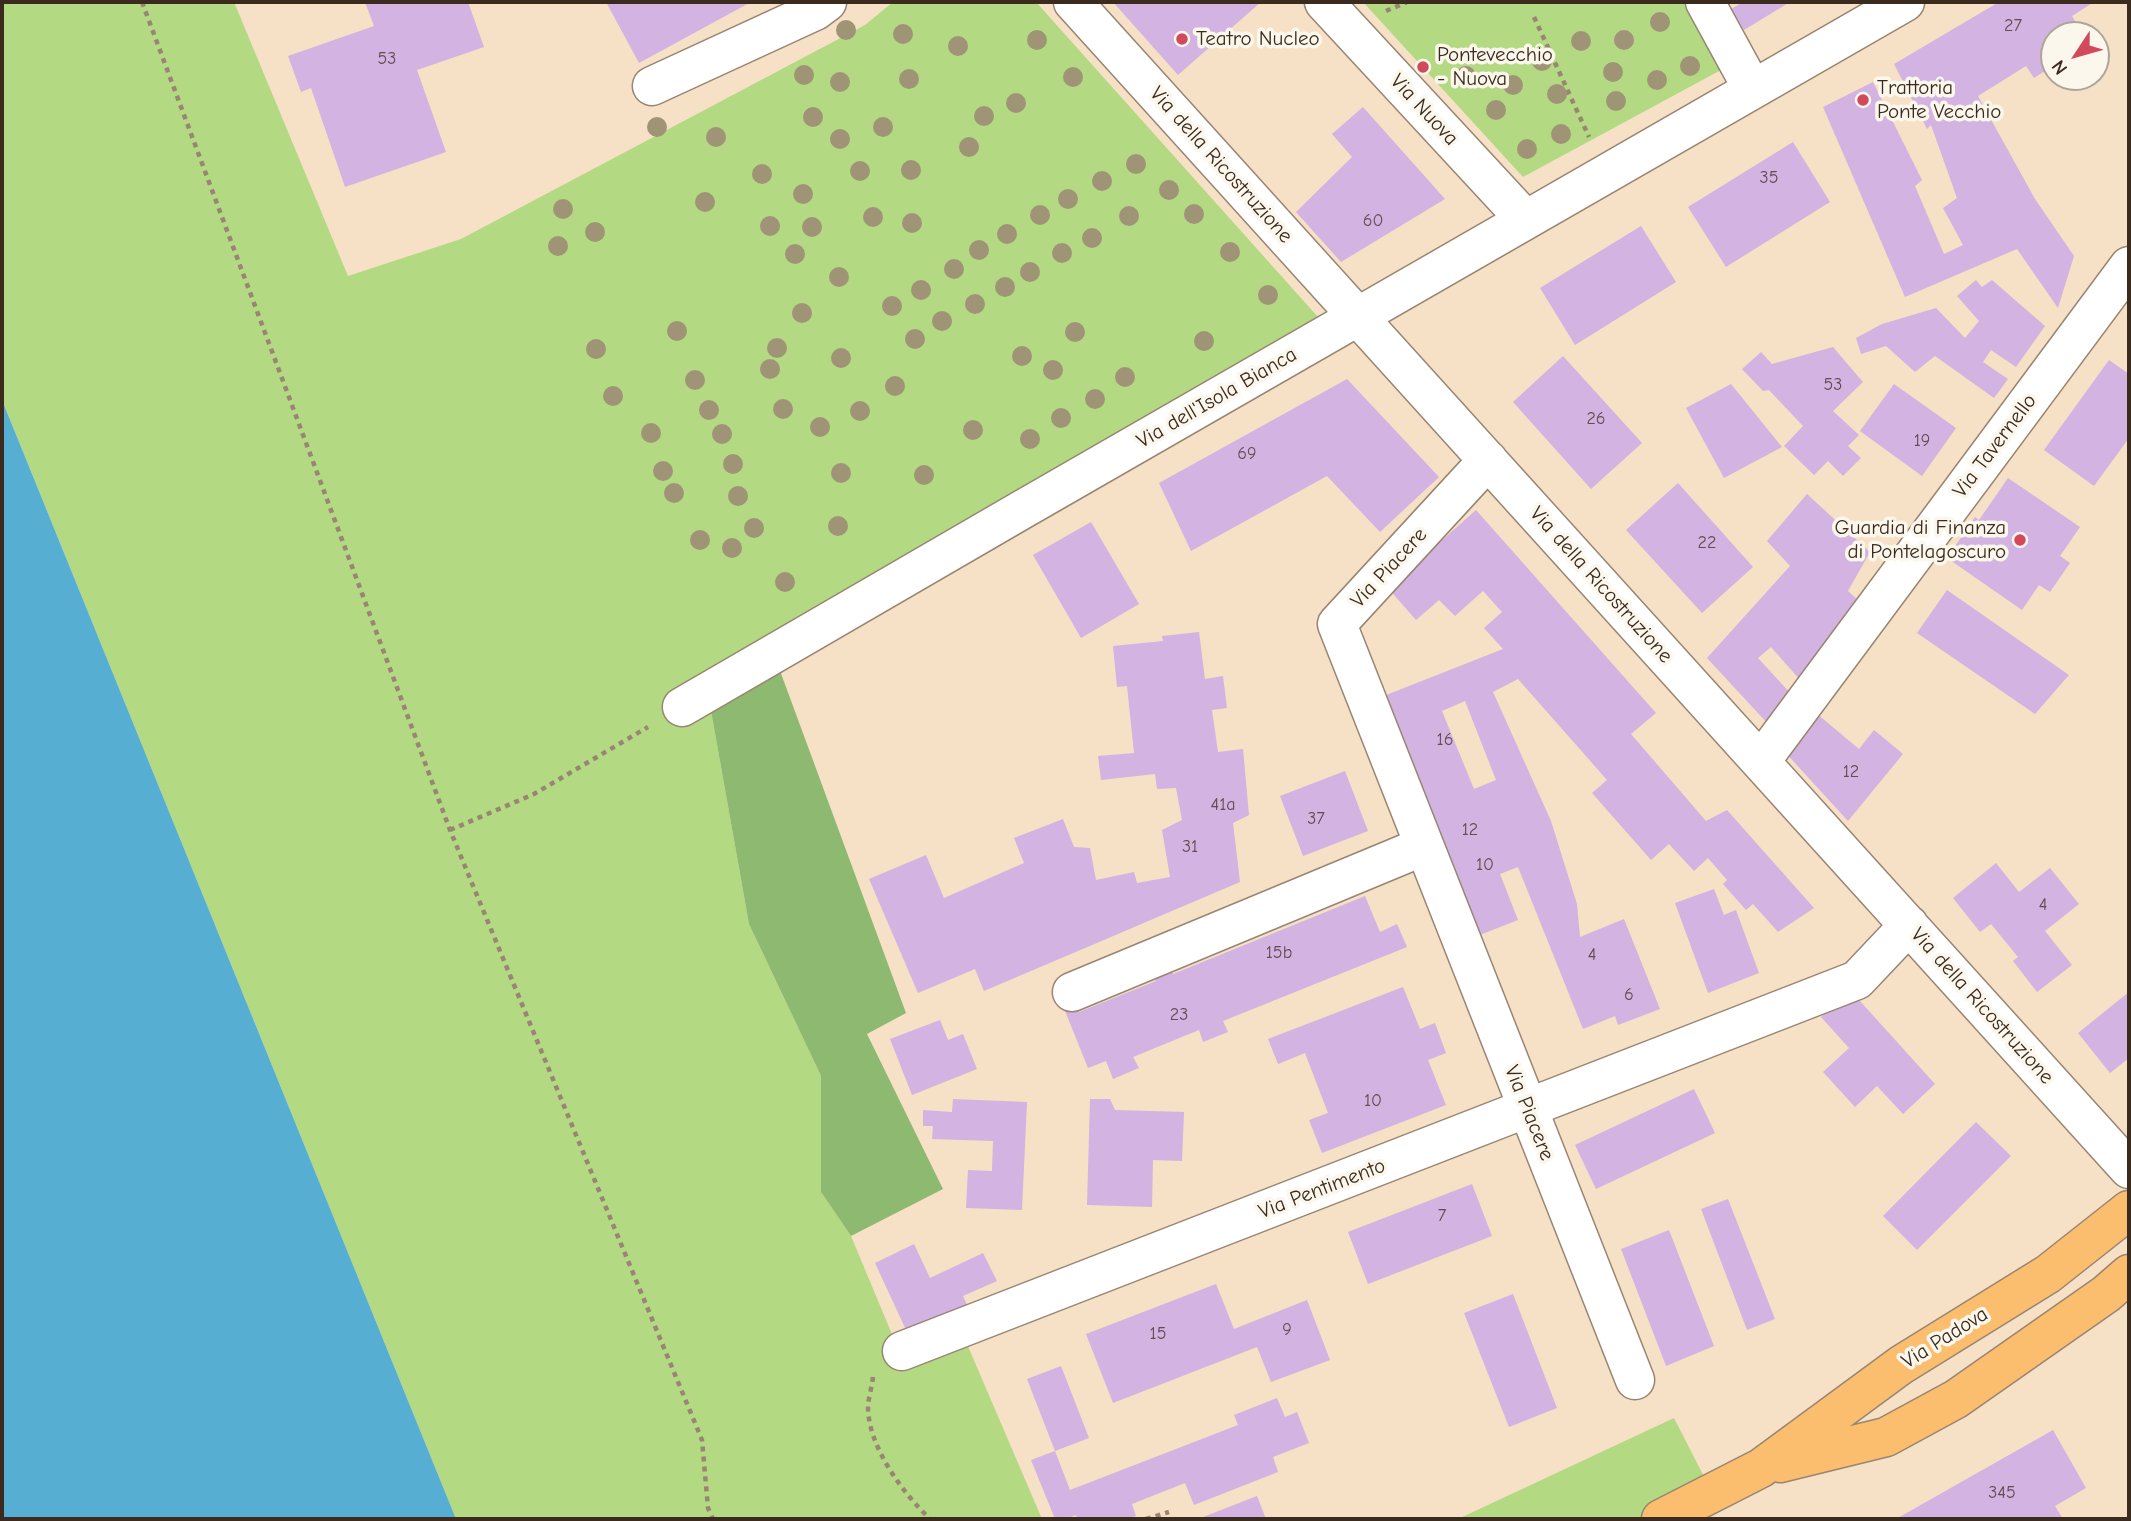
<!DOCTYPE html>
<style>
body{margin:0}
#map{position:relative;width:2131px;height:1521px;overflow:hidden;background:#f6e0c6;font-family:"Comic Neue",sans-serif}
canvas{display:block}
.frame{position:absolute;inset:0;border:4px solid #3b2a1e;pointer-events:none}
.north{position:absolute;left:2040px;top:21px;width:70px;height:70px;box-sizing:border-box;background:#fbf7ec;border:2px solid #aea59a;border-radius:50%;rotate:234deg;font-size:19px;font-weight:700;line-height:28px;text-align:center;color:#3b2a1e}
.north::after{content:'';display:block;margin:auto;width:24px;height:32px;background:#d1495b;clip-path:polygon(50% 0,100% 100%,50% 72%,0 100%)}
</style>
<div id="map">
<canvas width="2131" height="1521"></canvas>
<div class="frame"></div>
<div class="north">N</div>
</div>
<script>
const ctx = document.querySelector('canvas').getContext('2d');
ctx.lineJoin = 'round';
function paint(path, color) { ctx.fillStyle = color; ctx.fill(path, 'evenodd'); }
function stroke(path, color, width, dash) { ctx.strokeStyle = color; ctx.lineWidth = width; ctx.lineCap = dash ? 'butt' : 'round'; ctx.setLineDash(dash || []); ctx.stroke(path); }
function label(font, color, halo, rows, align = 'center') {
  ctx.font = font + ' "Comic Neue",sans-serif'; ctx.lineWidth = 7; ctx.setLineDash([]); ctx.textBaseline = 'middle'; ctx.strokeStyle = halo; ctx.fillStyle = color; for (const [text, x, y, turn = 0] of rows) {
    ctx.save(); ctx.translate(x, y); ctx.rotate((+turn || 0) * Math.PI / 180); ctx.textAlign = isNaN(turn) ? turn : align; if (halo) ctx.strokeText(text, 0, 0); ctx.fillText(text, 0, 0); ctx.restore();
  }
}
paint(new Path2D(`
 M 2,2 L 234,2 L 348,276 L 461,239 L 865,25 L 893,2 L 1036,2 L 1335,336 L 710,705 L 749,924 L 821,1076 L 821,1192 L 851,1236 L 904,1363 L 967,1344 L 1042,1519 L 456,1519 L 2,400 Z
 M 1363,2 L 1698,2 L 1732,64 L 1523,177 Z
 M 1674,1418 L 1715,1498 L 1645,1519 L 1458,1519 Z`), '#b3d983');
paint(new Path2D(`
 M 779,668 L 906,1013 L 867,1034 L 943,1189 L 851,1236 L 821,1192 L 821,1076 L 749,924 L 710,705 Z`), '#8eb971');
paint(new Path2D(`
 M 2,400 L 456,1519 L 2,1519 Z`), '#56afd3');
paint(new Path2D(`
 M 365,2 L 468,2 L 484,47 L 417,70 L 446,152 L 345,187 L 311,88 L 301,92 L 288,56 L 374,26 Z
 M 606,2 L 751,2 L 639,63 Z
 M 1113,2 L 1261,2 L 1178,75 Z
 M 1743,2 L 1790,2 L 1744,30 L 1731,9 Z
 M 1999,2 L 2094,2 L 2072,16 L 2083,35 L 2054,35 L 2054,65 L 2034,78 L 2026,66 L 1978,96 L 2035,199 L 2074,256 L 2058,308 L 2017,249 L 1905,297 L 1823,107 L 1873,82 L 1922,180 L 1915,186 L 1944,254 L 1963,245 L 1943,208 L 1957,198 L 1931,125 L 1927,129 L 1894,64 Z
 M 1363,107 L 1445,199 L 1341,262 L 1296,212 L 1352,157 L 1332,134 Z
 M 1793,142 L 1830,202 L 1726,267 L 1688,207 Z
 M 1641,226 L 1676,282 L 1575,345 L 1540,288 Z
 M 1976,280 L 1982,287 L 1992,280 L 2045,326 L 2016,367 L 1991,350 L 1983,362 L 2008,379 L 1994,398 L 1935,356 L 1915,372 L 1886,346 L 1861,354 L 1856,338 L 1882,324 L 1936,308 L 1965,338 L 1979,321 L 1957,296 Z
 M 1833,347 L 1863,382 L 1833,411 L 1859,435 L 1848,446 L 1861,458 L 1843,476 L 1828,461 L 1814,475 L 1784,446 L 1803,426 L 1769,390 L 1763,391 L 1742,369 L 1761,352 L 1772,364 Z
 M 1563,356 L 1642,443 L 1591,489 L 1513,402 Z
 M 2109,360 L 2129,374 L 2129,438 L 2094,486 L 2044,450 Z
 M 1347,379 L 1439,477 L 1380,532 L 1327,476 L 1191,551 L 1159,483 Z
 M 1731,384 L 1782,447 L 1724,478 L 1686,408 Z
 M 1894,384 L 1956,428 L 1922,476 L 1860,431 Z
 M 2008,478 L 2080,527 L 2060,556 L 2070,563 L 2050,592 L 2039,585 L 2022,610 L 1947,558 L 1975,517 L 1979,520 Z
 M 1678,483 L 1753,567 L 1702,613 L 1626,530 Z
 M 1807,494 L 1870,552 L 1848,591 L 1859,601 L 1801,681 L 1771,647 L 1758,658 L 1791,694 L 1769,725 L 1707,658 L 1790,566 L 1767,541 Z
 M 1476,510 L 1656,713 L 1631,734 L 1706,821 L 1727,810 L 1814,908 L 1778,932 L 1753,904 L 1746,910 L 1723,884 L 1727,880 L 1708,858 L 1694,871 L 1669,844 L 1651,860 L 1592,793 L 1607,780 L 1518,679 L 1493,692 L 1551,821 L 1577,904 L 1580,937 L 1624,919 L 1660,1009 L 1618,1025 L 1615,1016 L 1583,1029 L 1518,867 L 1500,874 L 1518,920 L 1467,940 L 1371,701 L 1503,649 L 1484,628 L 1502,612 L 1483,591 L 1455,616 L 1439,600 L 1416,620 L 1388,588 ZM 1465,701 L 1496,780 L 1474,789 L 1442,711 Z
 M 1091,522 L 1139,604 L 1081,638 L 1033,555 Z
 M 1947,590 L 2069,675 L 2035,714 L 1917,633 Z
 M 1199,632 L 1205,679 L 1223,676 L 1227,708 L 1212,710 L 1218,752 L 1243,749 L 1249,815 L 1233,823 L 1240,882 L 984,991 L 975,969 L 918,993 L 869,879 L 926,855 L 944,898 L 1024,863 L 1014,838 L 1063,819 L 1074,847 L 1090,848 L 1096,880 L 1134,872 L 1137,883 L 1170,877 L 1162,830 L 1182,820 L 1176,788 L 1157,789 L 1155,774 L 1101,780 L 1098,756 L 1134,753 L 1127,686 L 1117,687 L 1113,646 L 1163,641 L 1162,636 Z
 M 1816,713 L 1859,749 L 1874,730 L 1903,754 L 1848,821 L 1784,751 Z
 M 1345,771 L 1368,831 L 1303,856 L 1280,796 Z
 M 1996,863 L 2019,892 L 2050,868 L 2079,904 L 2045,931 L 2072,965 L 2037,992 L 2013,961 L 2018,957 L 1991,924 L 1980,932 L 1953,898 Z
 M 1714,889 L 1724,915 L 1736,910 L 1759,973 L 1708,993 L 1675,903 Z
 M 1365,896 L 1380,932 L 1397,924 L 1407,947 L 1223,1021 L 1228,1032 L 1203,1042 L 1199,1030 L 1133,1057 L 1139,1068 L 1113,1079 L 1106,1061 L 1088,1068 L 1061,1001 L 1073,996 L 1079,1012 L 1156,981 L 1148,961 L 1165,954 L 1173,974 Z
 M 1403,987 L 1420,1029 L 1435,1023 L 1446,1053 L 1428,1060 L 1446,1105 L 1322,1153 L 1309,1120 L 1328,1113 L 1305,1053 L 1278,1064 L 1268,1039 Z
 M 1850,990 L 1935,1084 L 1903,1114 L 1877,1086 L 1855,1107 L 1823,1072 L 1849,1048 L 1821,1017 Z
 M 2129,992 L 2129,1058 L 2110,1073 L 2078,1033 Z
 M 940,1020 L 948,1040 L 963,1034 L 977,1069 L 912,1095 L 890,1039 Z
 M 1694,1089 L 1715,1133 L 1596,1189 L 1575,1145 Z
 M 953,1099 L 1027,1102 L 1022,1210 L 966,1208 L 968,1170 L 992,1171 L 993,1141 L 932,1139 L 933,1126 L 923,1126 L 923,1110 L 952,1112 Z
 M 1090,1099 L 1110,1099 L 1115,1110 L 1184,1112 L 1182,1161 L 1153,1160 L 1152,1207 L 1087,1205 Z
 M 1976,1122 L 2011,1156 L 1917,1250 L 1883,1216 Z
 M 1472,1184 L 1492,1236 L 1368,1284 L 1348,1232 Z
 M 1728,1199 L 1775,1319 L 1747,1330 L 1701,1209 Z
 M 1669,1230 L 1714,1346 L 1666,1366 L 1621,1249 Z
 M 914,1244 L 930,1278 L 983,1253 L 997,1281 L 963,1296 L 970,1311 L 907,1332 L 875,1263 Z
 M 1216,1284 L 1234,1329 L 1307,1300 L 1330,1360 L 1271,1382 L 1257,1347 L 1113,1403 L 1086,1334 Z
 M 1513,1294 L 1557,1408 L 1509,1427 L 1464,1313 Z
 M 1061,1366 L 1089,1438 L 1055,1451 L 1027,1379 Z
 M 1277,1398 L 1285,1417 L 1297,1412 L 1309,1443 L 1273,1457 L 1278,1472 L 1194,1505 L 1185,1483 L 1132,1504 L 1136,1516 L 1127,1519 L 1077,1519 L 1076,1515 L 1066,1519 L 1055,1519 L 1031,1460 L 1055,1451 L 1070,1490 L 1238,1425 L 1234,1415 Z
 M 2053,1430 L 2086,1488 L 2055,1506 L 2063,1519 L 1896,1519 Z
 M 1257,1496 L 1266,1519 L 1198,1519 Z`), '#d2b3e1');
const minor = new Path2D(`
 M 1073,2 L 2129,1169
 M 1324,2 L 1524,218
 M 1705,2 L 1752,88
 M 652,86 L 815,11 L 827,2
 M 1488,460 L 1337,624 L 1635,1380
 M 682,707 C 1089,471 1495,234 1905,2
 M 1761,761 L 2129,266
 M 1072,992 L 1424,846
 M 902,1351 L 1857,980 L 1909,925`);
const major = new Path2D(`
 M 1780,1463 L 1886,1437 L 1956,1399 L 2106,1294 L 2129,1274
 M 1661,1519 L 1761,1468 L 1901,1365 L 2048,1274 L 2129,1210`);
stroke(minor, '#988572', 41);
stroke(major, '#988572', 41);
stroke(new Path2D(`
 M 142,2 L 450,830 L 702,1440 L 708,1508 L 713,1519
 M 1386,11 L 1407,2
 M 1534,17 L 1589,137
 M 450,830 L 534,794 L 648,727
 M 873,1377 C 872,1386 869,1396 868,1405 C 867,1445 902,1492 930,1519
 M 1146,1519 L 1169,1512`), '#988572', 4.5, [5, 5]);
stroke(minor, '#fff', 38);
stroke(major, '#fbbd6e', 38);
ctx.fillStyle = '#a09477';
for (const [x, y] of [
 [1660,22],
 [846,30],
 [903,34],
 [1037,40],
 [1624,40],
 [1581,41],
 [958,46],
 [1542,61],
 [1690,66],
 [1613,72],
 [804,75],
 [1466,76],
 [1073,77],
 [909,79],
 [1657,80],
 [840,82],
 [1513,85],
 [1557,94],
 [1616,101],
 [1016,103],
 [1496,110],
 [984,116],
 [813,117],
 [657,127],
 [883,127],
 [1561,134],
 [716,137],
 [840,139],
 [969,147],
 [1527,149],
 [1136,164],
 [911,170],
 [860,171],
 [762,174],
 [1102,181],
 [1169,190],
 [803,194],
 [1068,199],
 [705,202],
 [563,209],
 [1194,214],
 [1040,215],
 [1129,216],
 [873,217],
 [912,223],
 [770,226],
 [812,227],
 [595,232],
 [1007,234],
 [1092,238],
 [558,246],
 [979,250],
 [1230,252],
 [1062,253],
 [795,254],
 [954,269],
 [1030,272],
 [839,277],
 [1005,287],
 [921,290],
 [1268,295],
 [975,304],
 [892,306],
 [802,313],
 [942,321],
 [677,331],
 [1075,332],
 [915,339],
 [1204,341],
 [777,348],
 [596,349],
 [1022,356],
 [841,358],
 [770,369],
 [1053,370],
 [1125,377],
 [695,380],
 [895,386],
 [613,396],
 [1095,399],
 [783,409],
 [709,410],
 [860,411],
 [1061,418],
 [820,427],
 [973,430],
 [651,433],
 [722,434],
 [1030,439],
 [733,464],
 [663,471],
 [841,473],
 [924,475],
 [674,493],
 [738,496],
 [838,526],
 [754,528],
 [700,540],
 [732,548],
 [785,582]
]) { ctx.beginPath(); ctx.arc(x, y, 10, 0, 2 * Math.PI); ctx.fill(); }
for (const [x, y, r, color] of [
 [1182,39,7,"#d1495b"],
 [1423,67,7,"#d1495b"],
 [1863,100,7,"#d1495b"],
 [2020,540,7,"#d1495b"]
]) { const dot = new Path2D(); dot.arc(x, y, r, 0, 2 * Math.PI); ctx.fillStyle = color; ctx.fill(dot); stroke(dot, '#fbf7ec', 2.5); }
label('18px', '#614c4f', null, [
 ["27",2013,26],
 ["53",387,59],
 ["35",1769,178],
 ["60",1373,221],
 ["53",1833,385],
 ["26",1596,419],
 ["19",1922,441],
 ["69",1247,454],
 ["22",1707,543],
 ["16",1445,740],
 ["12",1851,772],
 ["41a",1223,805],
 ["37",1316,819],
 ["12",1470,830],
 ["31",1190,847],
 ["10",1485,865],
 ["4",2043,905],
 ["15b",1279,953],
 ["4",1592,955],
 ["6",1629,995],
 ["23",1179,1015],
 ["10",1373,1101],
 ["7",1442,1216],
 ["9",1287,1330],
 ["15",1158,1334],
 ["345",2002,1493]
]);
label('21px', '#3b2a1e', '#fbf7ec', [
 ["Teatro Nucleo",1196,39],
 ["Pontevecchio",1437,55],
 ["- Nuova",1437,79],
 ["Trattoria",1877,88],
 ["Ponte Vecchio",1877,112],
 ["Guardia di Finanza",2006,528,"right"],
 ["di Pontelagoscuro",2006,552,"right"]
], 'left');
label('21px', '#3b2a1e', '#fbf7ec', [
 ["Via Nuova",1424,110,47],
 ["Via della Ricostruzione",1221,165,48],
 ["Via dell'Isola Bianca",1217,398,-30],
 ["Via Tavernello",1995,446,-53],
 ["Via Piacere",1389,568,-47],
 ["Via della Ricostruzione",1601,585,48],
 ["Via della Ricostruzione",1982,1006,48],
 ["Via Piacere",1529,1113,68],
 ["Via Pentimento",1322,1189,-21],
 ["Via Padova",1945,1338,-32]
]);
</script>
